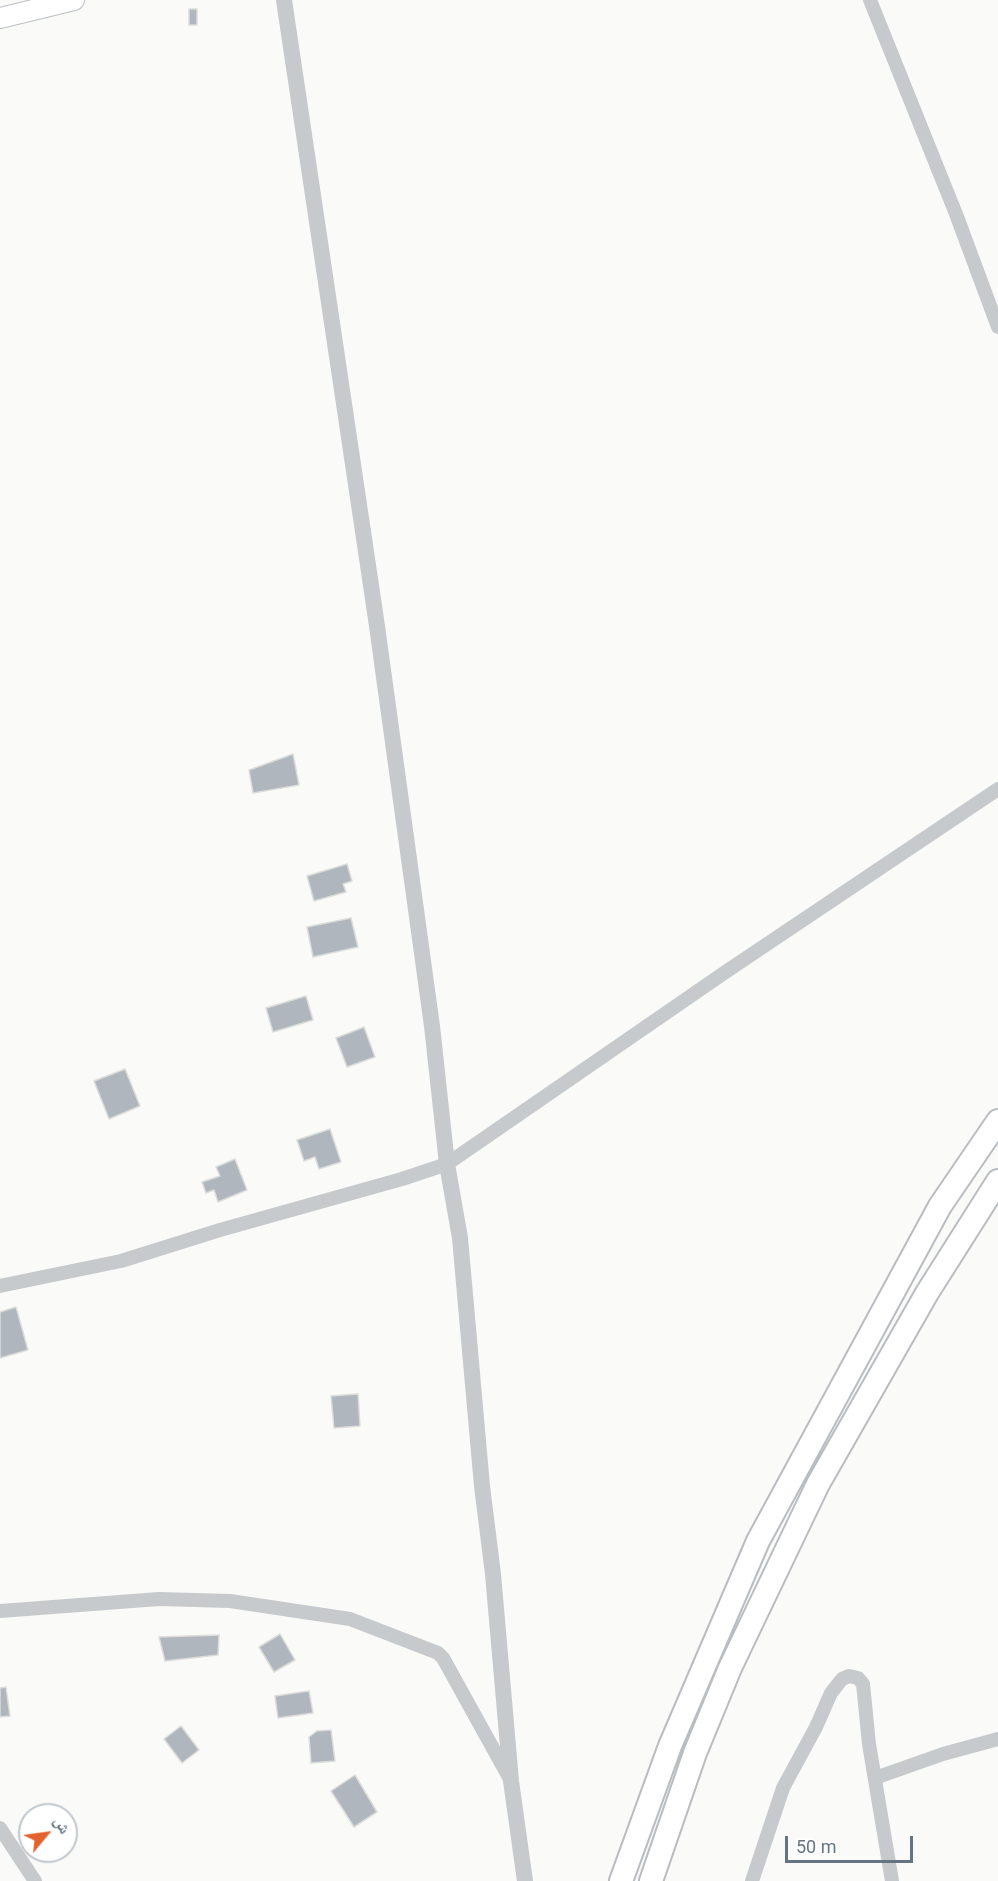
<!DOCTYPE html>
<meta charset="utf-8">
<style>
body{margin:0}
#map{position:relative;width:998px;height:1881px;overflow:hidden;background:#fafaf8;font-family:Roboto,"Noto Naskh Arabic",sans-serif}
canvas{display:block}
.north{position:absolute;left:18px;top:1803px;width:60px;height:60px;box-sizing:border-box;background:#fff;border:2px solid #c1c7cd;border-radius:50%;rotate:61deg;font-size:16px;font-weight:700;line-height:24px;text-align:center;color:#657483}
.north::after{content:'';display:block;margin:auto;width:21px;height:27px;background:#e3622f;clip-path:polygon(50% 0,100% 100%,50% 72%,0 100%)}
.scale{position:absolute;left:785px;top:1836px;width:128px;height:27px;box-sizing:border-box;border:3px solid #657483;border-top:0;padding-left:8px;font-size:18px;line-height:21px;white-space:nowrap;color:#657483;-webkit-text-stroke:4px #fff;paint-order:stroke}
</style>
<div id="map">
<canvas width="998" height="1881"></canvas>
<div class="north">ش</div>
<div class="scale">50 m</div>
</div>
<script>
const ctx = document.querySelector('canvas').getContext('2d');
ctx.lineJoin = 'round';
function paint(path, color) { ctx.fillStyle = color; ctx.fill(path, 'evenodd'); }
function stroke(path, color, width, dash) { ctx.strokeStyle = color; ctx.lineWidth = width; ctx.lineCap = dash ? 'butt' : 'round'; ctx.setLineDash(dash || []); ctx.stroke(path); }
const building = new Path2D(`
 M 189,9 L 197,9 L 197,25 L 189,25 Z
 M 293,754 L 299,785 L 253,793 L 249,770 Z
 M 347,864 L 352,881 L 343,884 L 346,892 L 314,901 L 307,876 Z
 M 351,918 L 358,947 L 313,957 L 307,927 Z
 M 306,996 L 313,1020 L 273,1032 L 266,1008 Z
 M 364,1027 L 375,1057 L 347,1067 L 336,1038 Z
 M 125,1069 L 140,1106 L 109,1119 L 94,1081 Z
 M 330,1129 L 341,1162 L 319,1169 L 315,1157 L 304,1161 L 297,1140 Z
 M 235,1159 L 247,1190 L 218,1202 L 214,1190 L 206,1193 L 202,1182 L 220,1176 L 216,1167 Z
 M 16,1307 L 28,1350 L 0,1358 L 0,1312 Z
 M 358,1394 L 360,1426 L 334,1428 L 331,1396 Z
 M 280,1634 L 295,1660 L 274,1672 L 259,1647 Z
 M 219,1635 L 218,1655 L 165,1661 L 159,1637 Z
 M 6,1687 L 10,1716 L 0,1717 L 0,1688 Z
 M 309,1691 L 313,1713 L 278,1718 L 275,1696 Z
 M 181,1726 L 199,1750 L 182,1763 L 164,1739 Z
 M 331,1730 L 335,1761 L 311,1763 L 309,1737 L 317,1731 Z
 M 355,1775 L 377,1812 L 354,1827 L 331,1791 Z
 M 57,1808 L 61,1815 L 44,1815 Z
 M 66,1824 L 72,1833 L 66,1836 Z`);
paint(building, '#afb6bd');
stroke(building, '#dcdcda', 1.5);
const secondary = new Path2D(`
 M 0,18 L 74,0`);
const trunk = new Path2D(`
 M 621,1881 L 670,1746 L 758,1541 L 940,1206 L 998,1121
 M 651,1881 L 695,1753 L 730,1668 L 818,1484 L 927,1293 L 998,1181`);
stroke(secondary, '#babfc4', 22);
stroke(trunk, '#b9bcc0', 26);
stroke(new Path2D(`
 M 870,0 L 956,214 L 998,327
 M 0,1286 L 121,1261 L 220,1230 L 402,1179 L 447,1164 L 724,973 L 998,789
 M 0,1611 L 159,1599 L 230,1601 L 350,1619 L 438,1653 L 443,1658 L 510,1779
 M 875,1778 L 943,1754 L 998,1739
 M 0,1828 L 35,1881
 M 752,1881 L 783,1788 L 816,1727 L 831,1693 L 842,1679 L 849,1676 L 858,1678 L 863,1684 L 869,1744 L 892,1881`), '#c6cacd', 14);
stroke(new Path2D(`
 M 284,0 L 376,619 L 432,1026 L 447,1164 L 460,1238 L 482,1486 L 493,1574 L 511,1781 L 525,1881`), '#c6cacd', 16);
stroke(secondary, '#fff', 20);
stroke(trunk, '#fff', 22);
</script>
